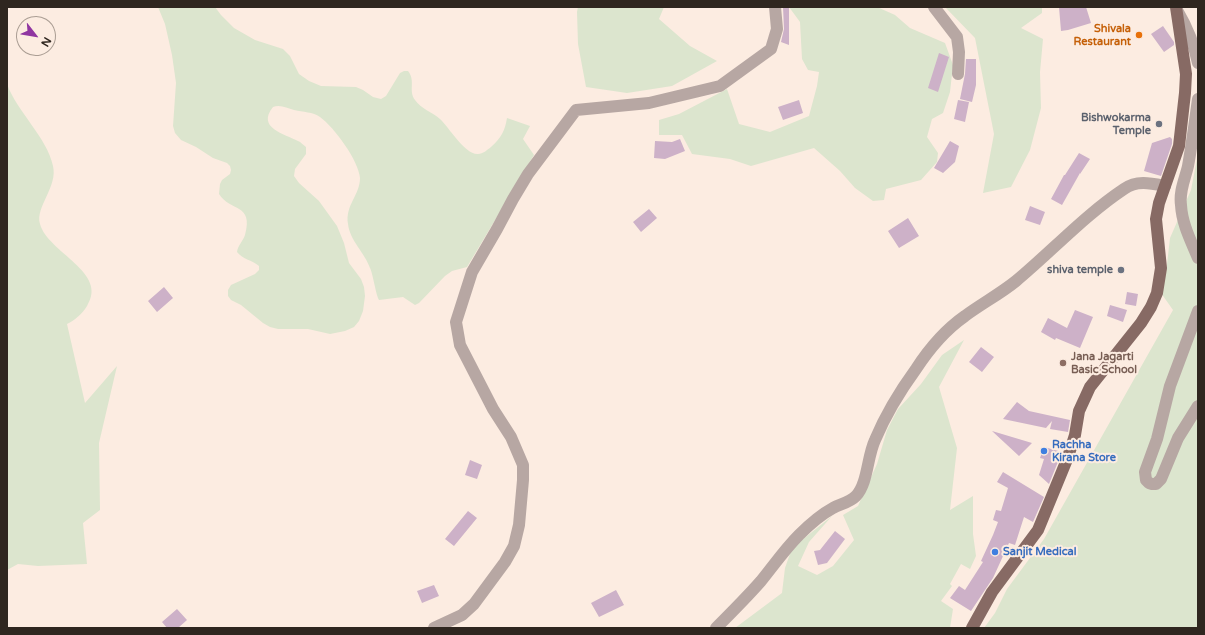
<!DOCTYPE html>
<style>
body{margin:0}
#map{position:relative;width:1205px;height:635px;overflow:hidden;background:#fcece1;font-family:"Varela Round",sans-serif}
canvas{display:block}
.frame{position:absolute;inset:0;border:8px solid #2f261f;pointer-events:none}
.north{position:absolute;left:16px;top:16px;width:40px;height:40px;box-sizing:border-box;background:#fcece1;border:1px solid #aa9d93;border-radius:50%;rotate:121deg;font-size:11px;font-weight:700;line-height:16px;text-align:center;color:#2f261f}
.north::after{content:'';display:block;margin:auto;width:14px;height:18px;background:#9036a1;clip-path:polygon(50% 0,100% 100%,50% 72%,0 100%)}
</style>
<div id="map">
<canvas width="1205" height="635"></canvas>
<div class="frame"></div>
<div class="north">N</div>
</div>
<script>
const ctx = document.querySelector('canvas').getContext('2d');
ctx.lineJoin = 'round';
function paint(path, color) { ctx.fillStyle = color; ctx.fill(path, 'evenodd'); }
function stroke(path, color, width, dash) { ctx.strokeStyle = color; ctx.lineWidth = width; ctx.lineCap = dash ? 'butt' : 'round'; ctx.setLineDash(dash || []); ctx.stroke(path); }
function label(font, color, halo, rows, align = 'center') {
  ctx.font = font + ' "Varela Round",sans-serif'; ctx.lineWidth = 4; ctx.setLineDash([]); ctx.textBaseline = 'middle'; ctx.strokeStyle = halo; ctx.fillStyle = color; for (const [text, x, y, turn = 0] of rows) {
    ctx.save(); ctx.translate(x, y); ctx.rotate((+turn || 0) * Math.PI / 180); ctx.textAlign = isNaN(turn) ? turn : align; if (halo) ctx.strokeText(text, 0, 0); ctx.fillText(text, 0, 0); ctx.restore();
  }
}
paint(new Path2D(`
 M 158,7 L 215,7 L 221,15 L 234,28 L 255,40 L 283,49 L 290,56 L 299,74 L 309,81 L 321,86 L 356,87 L 363,90 L 373,97 L 381,99 L 386,96 L 400,73 L 404,71 L 408,71 C 416,81 408,91 415,100 C 421,109 432,112 440,119 C 448,126 465,155 478,154 C 483,154 487,150 491,147 C 501,138 505,131 507,118 L 530,126 L 523,139 L 534,155 L 467,267 L 452,271 L 445,276 L 419,303 L 415,305 L 403,297 L 379,300 C 376,296 373,274 370,268 C 365,253 350,241 348,224 C 345,205 360,195 360,178 C 359,161 334,127 320,117 C 313,112 303,112 294,110 C 287,108 280,104 273,107 C 256,128 285,134 298,141 C 301,142 303,145 306,147 L 306,154 L 295,169 L 294,176 L 299,183 L 319,201 L 337,226 L 344,243 L 349,263 L 361,279 L 364,287 L 365,296 L 363,311 L 359,321 L 354,327 L 345,331 L 330,334 L 308,329 L 278,329 L 270,327 L 263,323 L 241,305 L 231,300 L 228,296 L 228,290 L 231,285 L 255,274 L 259,270 L 259,266 C 252,260 242,259 237,252 C 238,245 243,241 245,235 C 254,203 230,212 219,194 L 220,184 L 222,180 L 230,174 L 231,170 L 230,166 L 227,163 L 213,158 L 196,147 L 181,140 L 175,133 L 173,126 L 176,83 L 172,55 L 165,24 Z
 M 578,7 L 664,7 L 659,19 L 690,46 L 717,61 L 672,86 L 627,93 L 586,87 L 578,44 L 577,12 Z
 M 789,7 L 877,7 L 895,15 L 910,28 L 945,43 L 953,65 L 950,92 L 943,113 L 932,119 L 927,137 L 938,153 L 937,162 L 921,180 L 886,189 L 884,200 L 873,201 L 855,188 L 840,171 L 814,148 L 751,166 L 730,159 L 692,154 L 682,135 L 659,135 L 659,120 L 679,114 L 727,89 L 739,124 L 770,132 L 809,116 L 817,86 L 819,72 L 808,70 L 802,59 L 800,22 Z
 M 945,7 L 1042,7 L 1042,13 L 1021,28 L 1043,39 L 1040,72 L 1041,108 L 1030,150 L 1011,187 L 983,193 L 994,134 L 975,38 Z
 M 7,84 C 17,112 47,137 53,166 C 58,187 35,207 40,224 C 48,253 109,272 87,306 C 82,314 75,320 67,324 L 85,403 L 117,366 L 99,443 L 100,510 L 83,523 L 87,564 L 38,566 L 18,564 L 7,570 Z
 M 1198,154 L 1198,628 L 984,628 L 995,613 L 1007,589 L 1044,539 L 1173,310 L 1161,293 L 1166,273 L 1170,238 L 1191,190 Z
 M 964,340 L 939,387 L 957,448 L 950,510 L 973,496 L 973,534 L 976,556 L 970,569 L 961,564 L 950,584 L 952,586 L 941,601 L 953,609 L 950,628 L 735,628 L 782,593 L 785,568 L 792,548 L 832,516 L 809,542 L 798,566 L 817,575 L 833,566 L 854,540 L 843,515 L 858,506 L 877,464 L 887,430 L 898,409 L 921,384 L 942,355 Z`), '#dce5ce');
paint(new Path2D(`
 M 783,7 L 789,7 L 789,45 L 781,42 L 784,29 Z
 M 1059,7 L 1086,7 L 1091,23 L 1068,30 L 1061,31 Z
 M 1163,26 L 1174,42 L 1174,45 L 1164,52 L 1151,34 Z
 M 939,53 L 949,57 L 938,92 L 928,88 Z
 M 966,59 L 976,59 L 976,85 L 972,102 L 960,99 L 965,74 Z
 M 799,100 L 803,113 L 783,120 L 778,107 Z
 M 958,100 L 969,102 L 965,122 L 954,119 Z
 M 1170,137 L 1172,139 L 1172,144 L 1161,176 L 1144,171 L 1152,143 Z
 M 680,139 L 685,151 L 665,159 L 654,158 L 655,141 L 672,142 Z
 M 950,141 L 959,146 L 955,162 L 943,173 L 934,168 Z
 M 1079,153 L 1090,159 L 1080,174 L 1080,173 L 1062,205 L 1051,199 L 1064,175 L 1065,175 Z
 M 1030,206 L 1045,212 L 1040,225 L 1025,220 Z
 M 649,209 L 657,218 L 641,232 L 633,222 Z
 M 908,218 L 919,236 L 899,248 L 888,231 Z
 M 164,287 L 173,298 L 157,312 L 148,301 Z
 M 1127,292 L 1138,294 L 1136,306 L 1125,304 Z
 M 1110,305 L 1127,310 L 1123,322 L 1107,316 Z
 M 1075,310 L 1093,317 L 1080,348 L 1056,338 L 1055,340 L 1041,332 L 1048,318 L 1067,328 Z
 M 981,347 L 994,357 L 982,372 L 969,362 Z
 M 1017,402 L 1029,411 L 1070,420 L 1068,432 L 1050,429 L 1052,421 L 1046,428 L 1003,419 Z
 M 992,431 L 1032,443 L 1019,456 Z
 M 1044,447 L 1062,452 L 1049,484 L 1039,475 L 1044,459 L 1040,458 Z
 M 470,460 L 482,465 L 477,479 L 465,475 Z
 M 1003,472 L 1044,497 L 1033,522 L 1024,517 L 1015,545 L 1009,543 L 993,578 L 971,611 L 950,598 L 959,586 L 965,590 L 983,562 L 981,561 L 993,535 L 998,522 L 993,520 L 996,510 L 1001,511 L 1008,488 L 997,482 Z
 M 468,511 L 477,518 L 454,546 L 445,539 Z
 M 835,531 L 845,539 L 827,563 L 818,565 L 814,551 L 820,550 Z
 M 434,585 L 439,596 L 422,603 L 417,591 Z
 M 616,590 L 624,605 L 599,617 L 591,603 Z
 M 177,609 L 187,620 L 178,628 L 167,628 L 162,622 Z`), '#cdb1c8');
stroke(new Path2D(`
 M 934,7 L 957,37 L 959,52 L 958,74
 M 1177,10 C 1187,27 1194,43 1198,63
 M 1198,99 C 1195,121 1192,144 1188,166 C 1185,179 1179,191 1181,205 C 1182,224 1191,241 1198,258
 M 1198,311 L 1170,386 L 1157,439 L 1145,472 L 1146,480 L 1149,483 L 1152,484 L 1156,484 L 1161,479 L 1178,438 L 1198,406
 M 434,628 L 462,615 L 474,604 L 505,562 L 514,546 L 519,525 L 523,480 L 523,465 L 511,437 L 493,409 L 460,345 L 456,322 L 472,272 L 497,229 L 513,199 L 528,174 L 576,110 L 649,103 L 720,86 L 771,49 L 777,29 L 775,7
 M 716,628 C 731,613 747,597 761,581 C 774,565 785,549 799,535 C 809,525 820,515 833,508 C 840,504 849,503 856,496 C 868,483 867,457 875,440 C 885,416 900,391 916,369 C 929,349 945,330 965,316 C 981,304 1000,294 1016,281 C 1052,251 1085,215 1124,189 C 1137,180 1150,183 1165,186`), '#b7a7a3', 12);
stroke(new Path2D(`
 M 972,628 L 992,592 L 1038,530 L 1068,457 L 1075,435 L 1079,411 L 1090,387 L 1141,323 L 1151,307 L 1157,293 L 1161,268 L 1156,219 L 1159,203 L 1179,146 L 1185,93 L 1186,74 L 1176,7`), '#876a64', 12);
for (const [x, y, r, color] of [
 [1139,35,4,"#e8710a"],
 [1159,124,4,"#6b7280"],
 [1121,270,4,"#6b7280"],
 [1063,363,4,"#8d6e63"],
 [1044,451,4,"#3f7fe0"],
 [995,552,4,"#3f7fe0"]
]) { const dot = new Path2D(); dot.arc(x, y, r, 0, 2 * Math.PI); ctx.fillStyle = color; ctx.fill(dot); stroke(dot, '#fcece1', 1.5); }
label('bold 11px', '#c56008', '#fcece1', [
 ["Shivala",1131,29],
 ["Restaurant",1131,42]
], 'right');
label('bold 11px', '#5b616d', '#fcece1', [
 ["Bishwokarma",1151,118],
 ["Temple",1151,131],
 ["shiva temple",1113,270]
], 'right');
label('bold 11px', '#785e54', '#fcece1', [
 ["Jana Jagarti",1071,357],
 ["Basic School",1071,370]
], 'left');
label('bold 11px', '#366cbe', '#fcece1', [
 ["Rachha",1052,445],
 ["Kirana Store",1052,458],
 ["Sanjit Medical",1003,552]
], 'left');
</script>
